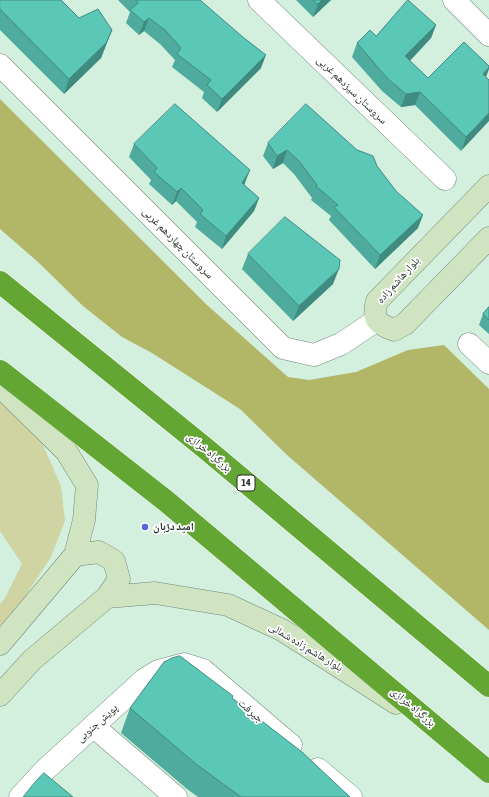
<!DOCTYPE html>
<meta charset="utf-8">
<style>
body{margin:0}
canvas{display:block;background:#d3efde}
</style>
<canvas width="489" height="797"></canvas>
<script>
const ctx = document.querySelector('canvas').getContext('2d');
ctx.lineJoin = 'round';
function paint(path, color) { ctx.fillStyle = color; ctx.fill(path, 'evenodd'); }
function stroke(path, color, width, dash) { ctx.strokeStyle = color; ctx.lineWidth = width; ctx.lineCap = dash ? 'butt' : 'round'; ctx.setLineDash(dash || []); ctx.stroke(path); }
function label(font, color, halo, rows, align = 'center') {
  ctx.font = font + ' "Asap Condensed","Noto Naskh Arabic",sans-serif'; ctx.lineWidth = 3.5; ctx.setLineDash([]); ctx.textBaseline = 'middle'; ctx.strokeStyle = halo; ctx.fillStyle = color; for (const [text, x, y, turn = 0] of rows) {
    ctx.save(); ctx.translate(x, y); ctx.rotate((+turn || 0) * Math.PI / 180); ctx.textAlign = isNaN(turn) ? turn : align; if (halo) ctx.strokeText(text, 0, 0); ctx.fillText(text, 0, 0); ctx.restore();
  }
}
paint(new Path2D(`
 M 0,402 L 9,410 L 43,445 L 61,486 L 65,521 L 51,557 L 21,603 L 0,626 L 0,604 L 5,598 L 22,564 L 0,531 Z`), '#d0d4a3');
paint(new Path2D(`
 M 0,99 L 207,305 L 288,377 L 309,380 L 356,372 L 408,350 L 444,345 L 489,389 L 489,630 L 287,455 L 240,409 L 152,353 L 122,337 L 83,306 L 38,262 L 0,229 Z`), '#b2b767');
const street = new Path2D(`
 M 259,0 L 445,179
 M 454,0 L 489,35
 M 0,65 L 283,348 L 314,355 L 341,344 L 377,320
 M 469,344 L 489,363
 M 93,726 L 176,797
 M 318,769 L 351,797
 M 20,797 L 45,770 L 145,679 L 158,671 L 184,664 L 203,670 L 291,745`);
const secondary = new Path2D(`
 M 489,186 L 377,301 C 372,319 377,324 394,330 L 405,324 L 489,238
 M 0,386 L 66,451 L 87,485 L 84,520 L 75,555 L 0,644
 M 75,555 L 99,552 L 114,561 L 119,579 L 107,597
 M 0,695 L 32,660 L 107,597 L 155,593 L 228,605 L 282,630 L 396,703`);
const highway = new Path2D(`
 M 0,282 L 205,448 L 489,686
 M 0,371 L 166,501 L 489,772`);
stroke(street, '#708a7a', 23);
stroke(secondary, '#708a7a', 23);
stroke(highway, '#fff', 23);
stroke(street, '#fff', 22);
stroke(secondary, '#d0e4c2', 22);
stroke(highway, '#63a634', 22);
paint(new Path2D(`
 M 0,0 L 79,18 L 112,30 L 101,58 L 64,94 L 0,30 Z
 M 118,0 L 200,0 L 261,68 L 217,112 L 202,98 L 204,92 L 172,67 L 175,60 L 160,44 L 144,31 L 139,35 L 126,23 L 130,12 Z
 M 296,0 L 331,0 L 313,17 Z
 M 436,25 L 431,38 L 410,61 L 428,78 L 486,77 L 489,80 L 461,151 L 415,105 L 401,107 L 382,91 L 352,57 L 357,43 L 376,36 Z
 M 268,143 L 357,150 L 377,166 L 418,228 L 375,269 L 329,220 L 331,216 L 311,200 L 312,198 L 294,174 L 283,163 L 273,169 L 263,156 Z
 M 134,144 L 245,183 L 244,185 L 259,198 L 254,211 L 222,249 L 195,227 L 197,222 L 176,201 L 172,205 L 149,184 L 151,180 L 129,157 Z
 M 248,254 L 333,284 L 293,321 L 242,269 Z
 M 489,307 L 489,334 L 479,325 L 483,314 Z
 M 232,698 L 350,797 L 198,797 L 187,789 L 121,733 L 130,708 Z`), '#4eab9d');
paint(new Path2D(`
 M 322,0 L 331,0 L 313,17 L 318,4 Z
 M 149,18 L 144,31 L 139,35 L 144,22 Z
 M 436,25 L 431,38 L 401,70 L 405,56 Z
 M 112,30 L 101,58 L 64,94 L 69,79 Z
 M 266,55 L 261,68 L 217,112 L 222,99 Z
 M 489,67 L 489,69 L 485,80 L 483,74 Z
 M 420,92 L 415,105 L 401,107 L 406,94 Z
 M 489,113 L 489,121 L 461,151 L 466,137 Z
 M 287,150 L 283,163 L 273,169 L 277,156 Z
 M 250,170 L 245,183 L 237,196 L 242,183 Z
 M 181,188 L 176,201 L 172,205 L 177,192 Z
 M 259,198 L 254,211 L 222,249 L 226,236 Z
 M 423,215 L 418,228 L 375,269 L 380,255 Z
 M 339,269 L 333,284 L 293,321 L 299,306 Z`), '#408b80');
const building = new Path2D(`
 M 0,0 L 61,0 L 79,18 L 98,9 L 112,30 L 106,43 L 69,79 L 0,9 Z
 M 136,0 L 200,0 L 244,38 L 266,55 L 222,99 L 207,85 L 211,80 L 177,54 L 181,48 L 165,30 L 149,18 L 144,22 L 130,10 L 138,3 Z
 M 313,0 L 322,0 L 318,4 Z
 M 408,0 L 436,25 L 405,56 L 428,78 L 464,42 L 489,66 L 489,67 L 483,74 L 489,80 L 489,113 L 466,137 L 420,92 L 406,94 L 387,78 L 357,43 L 370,30 L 376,36 Z
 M 175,104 L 250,170 L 242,183 L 259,198 L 226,236 L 200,214 L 203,210 L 181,188 L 177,192 L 154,172 L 157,168 L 134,144 Z
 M 306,104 L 357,150 L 373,156 L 377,166 L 396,191 L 423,215 L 380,255 L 334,207 L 338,205 L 316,186 L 317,185 L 299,161 L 287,150 L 277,156 L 268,143 Z
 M 285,217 L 340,260 L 339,269 L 299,306 L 248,254 Z
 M 489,307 L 489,320 L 483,314 Z
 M 180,656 L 233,696 L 232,698 L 302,752 L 350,797 L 241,797 L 196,764 L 130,708 L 164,662 L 172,658 Z
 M 44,773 L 73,797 L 23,797 L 36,781 Z`);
paint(building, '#5bc7b7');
stroke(building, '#408b80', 1);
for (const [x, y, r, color] of [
 [145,527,4,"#5b64db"]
]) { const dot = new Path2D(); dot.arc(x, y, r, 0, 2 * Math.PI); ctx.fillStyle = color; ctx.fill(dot); stroke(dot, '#fff', 1.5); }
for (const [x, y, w] of [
 [246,483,18]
]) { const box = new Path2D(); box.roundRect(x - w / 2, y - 8, w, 16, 3); ctx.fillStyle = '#fff'; ctx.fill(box); stroke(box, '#242f28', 1); }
label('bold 10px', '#242f28', null, [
 ["14",246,483]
]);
label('11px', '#242f28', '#fff', [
 ["سروستان سیزدهم غربی",352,90,44],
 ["سروستان چهاردهم غربی",178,243,45],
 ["بلوار هاشم زاده",398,280,-48],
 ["بزرگراه خرازی",209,452,40],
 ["بلوار هاشم زاده شمالی",306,647,31],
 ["بزرگراه خرازی",413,707,40],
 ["جيرفت",251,711,41],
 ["پویش جنوبی",97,723,-42]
]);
label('bold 11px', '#242f28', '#fff', [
 ["امید دژبان",153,527]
], 'left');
</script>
